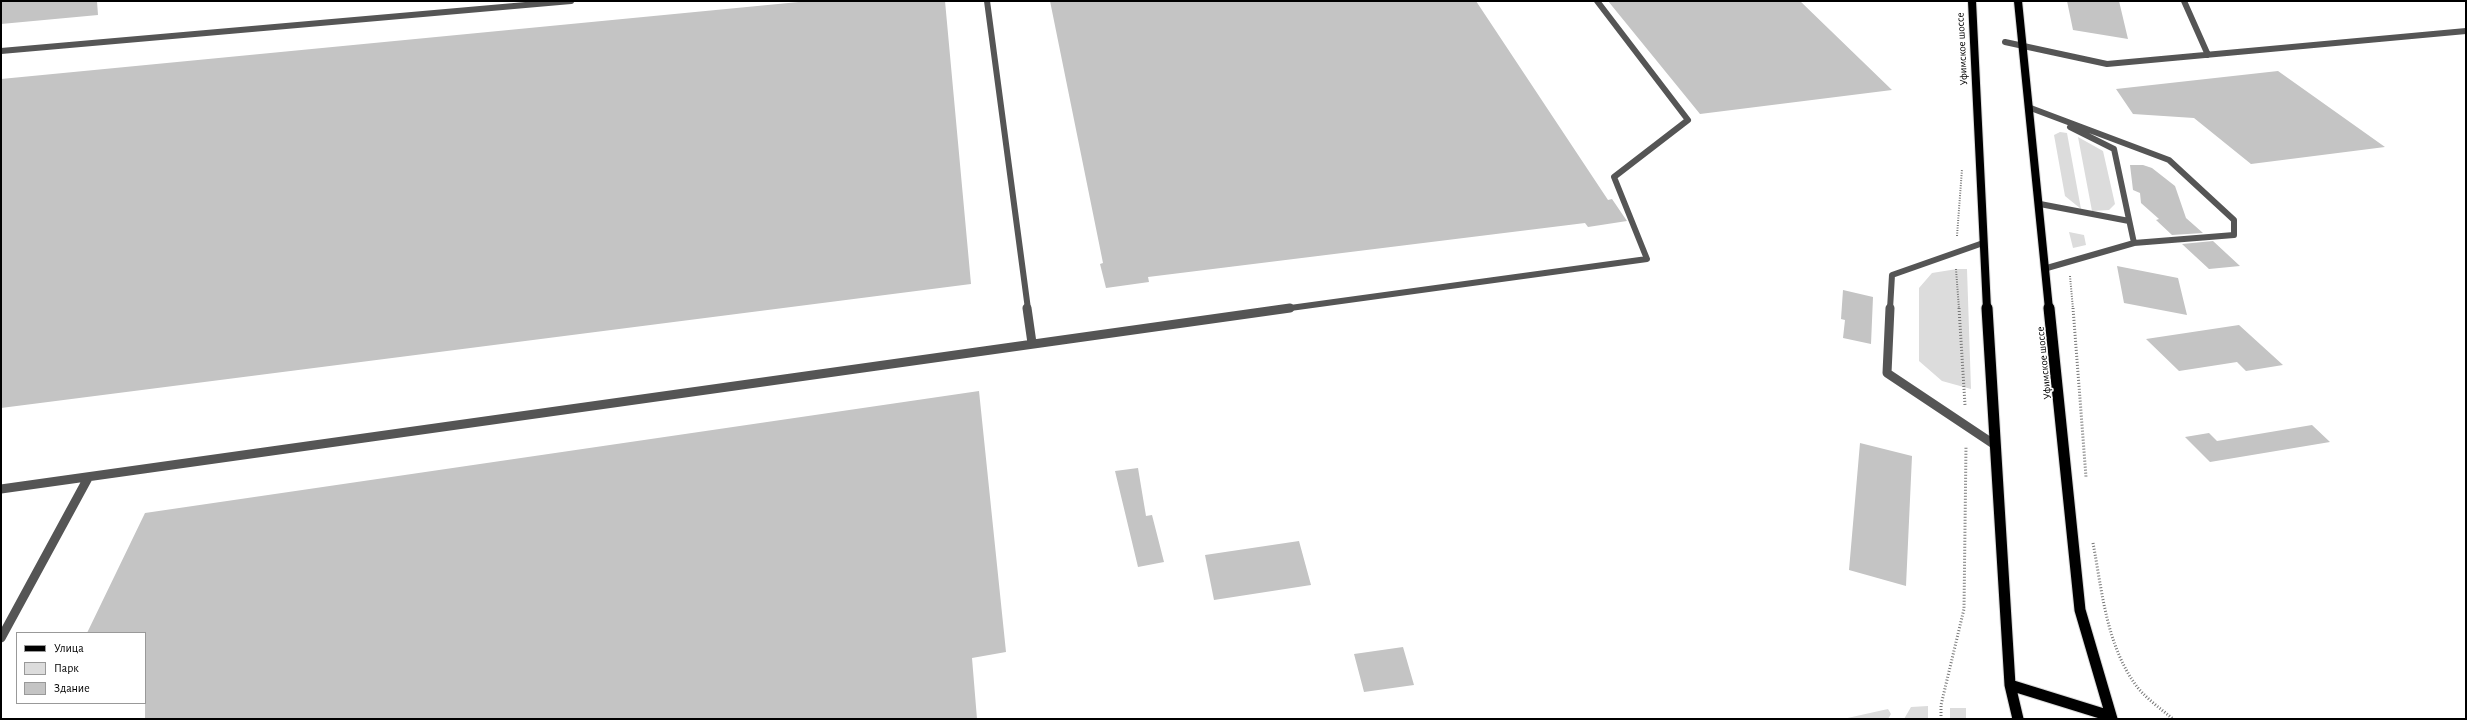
<!DOCTYPE html>
<meta charset="utf-8">
<style>
body{margin:0}
#map{position:relative;width:2467px;height:720px;overflow:hidden;background:#fff;font-family:"Alegreya Sans",sans-serif}
canvas{display:block}
.frame{position:absolute;inset:0;border:2px solid #000;pointer-events:none}
.legend{position:absolute;left:16px;top:632px;width:130px;height:72px;box-sizing:border-box;background:#fff;border:1px solid #999;margin:0;padding:5px 7px;list-style:none;font-size:12px;color:#000}
.legend li{display:flex;align-items:center;gap:8px;height:20px}
.legend b{width:20px;border:1px solid #999}
</style>
<div id="map">
<canvas width="2467" height="720"></canvas>
<div class="frame"></div>
<ul class="legend">
<li><b style="height:5px;background:#000"></b>Улица</li>
<li><b style="height:11px;background:#dcdcdc"></b>Парк</li>
<li><b style="height:11px;background:#c4c4c4"></b>Здание</li>
</ul>
</div>
<script>
const ctx = document.querySelector('canvas').getContext('2d');
ctx.lineJoin = 'round';
function paint(path, color) { ctx.fillStyle = color; ctx.fill(path, 'evenodd'); }
function stroke(path, color, width, dash) { ctx.strokeStyle = color; ctx.lineWidth = width; ctx.lineCap = dash ? 'butt' : 'round'; ctx.setLineDash(dash || []); ctx.stroke(path); }
function label(font, color, halo, rows, align = 'center') {
  ctx.font = font + ' "Alegreya Sans",sans-serif'; ctx.lineWidth = 3; ctx.setLineDash([]); ctx.textBaseline = 'middle'; ctx.strokeStyle = halo; ctx.fillStyle = color; for (const [text, x, y, turn = 0] of rows) {
    ctx.save(); ctx.translate(x, y); ctx.rotate((+turn || 0) * Math.PI / 180); ctx.textAlign = isNaN(turn) ? turn : align; if (halo) ctx.strokeText(text, 0, 0); ctx.fillText(text, 0, 0); ctx.restore();
  }
}
paint(new Path2D(`
 M 2060,132 L 2067,133 L 2081,209 L 2065,196 L 2054,135 Z
 M 2078,137 L 2103,151 L 2115,204 L 2109,210 L 2092,211 Z
 M 2069,232 L 2084,235 L 2086,245 L 2073,248 Z
 M 1957,269 L 1967,269 L 1971,389 L 1942,381 L 1919,361 L 1919,288 L 1932,273 Z
 M 1928,706 L 1928,719 L 1904,719 L 1911,707 Z
 M 1950,708 L 1966,708 L 1966,719 L 1950,719 Z
 M 1888,709 L 1891,714 L 1888,719 L 1843,719 Z`), '#dcdcdc');
paint(new Path2D(`
 M 1,1 L 97,1 L 98,15 L 1,24 Z
 M 809,1 L 945,1 L 971,284 L 1,408 L 1,79 Z
 M 1050,1 L 1476,1 L 1608,200 L 1612,199 L 1627,221 L 1588,227 L 1585,223 L 1148,277 L 1149,282 L 1106,288 L 1100,264 L 1103,263 Z
 M 1608,1 L 1800,1 L 1892,90 L 1700,114 Z
 M 2067,1 L 2119,1 L 2128,39 L 2073,30 Z
 M 2278,71 L 2385,147 L 2251,164 L 2194,118 L 2133,114 L 2116,89 Z
 M 2130,165 L 2143,165 L 2152,168 L 2175,186 L 2186,218 L 2203,233 L 2172,235 L 2156,220 L 2159,219 L 2141,203 L 2140,193 L 2133,190 Z
 M 2213,241 L 2240,266 L 2209,269 L 2182,244 Z
 M 2117,266 L 2178,278 L 2187,315 L 2124,303 Z
 M 1843,290 L 1873,297 L 1871,344 L 1843,338 L 1845,320 L 1841,319 Z
 M 2239,325 L 2283,365 L 2246,371 L 2237,362 L 2179,371 L 2146,339 Z
 M 979,391 L 1006,652 L 972,658 L 977,719 L 145,719 L 145,633 L 87,633 L 145,513 Z
 M 2312,425 L 2330,442 L 2210,462 L 2185,437 L 2209,433 L 2217,441 Z
 M 1860,443 L 1912,456 L 1906,586 L 1849,570 Z
 M 1138,468 L 1146,516 L 1152,515 L 1164,562 L 1138,567 L 1115,471 Z
 M 1299,541 L 1311,585 L 1214,600 L 1205,555 Z
 M 1403,647 L 1414,685 L 1364,692 L 1354,654 Z`), '#c4c4c4');
const primaryFar1 = new Path2D(`
 M 1972,1 L 1987,309
 M 2018,1 L 2049,309`);
const primary = new Path2D(`
 M 1987,308 L 2010,685 L 2018,719
 M 2049,308 L 2080,610 L 2112,719
 M 2010,685 L 2110,716`);
stroke(primaryFar1, '#dbdbdb', 10);
stroke(primary, '#dbdbdb', 13);
stroke(new Path2D(`
 M 1957,236 L 1962,169
 M 1956,269 L 1959,309
 M 2070,276 L 2073,309`), '#777', 2, [1, 1.5]);
stroke(new Path2D(`
 M 1959,308 L 1965,405
 M 2073,308 L 2086,477
 M 2093,543 C 2102,590 2106,643 2135,684 C 2145,698 2160,708 2173,719
 M 1941,719 L 1941,705 L 1964,609 L 1966,446`), '#777', 3, [1, 2]);
stroke(new Path2D(`
 M 987,1 L 1028,309
 M 2184,1 L 2208,55
 M 2005,42 L 2107,64 L 2466,31
 M 1,51 L 571,1
 M 2028,107 L 2169,160 L 2234,220 L 2234,235 L 2134,243
 M 2040,204 L 2129,221
 M 2047,268 L 2134,243 L 2114,149 L 2070,127
 M 1283,309 L 1647,259 L 1614,177 L 1688,120 L 1597,1
 M 1890,309 L 1892,275 L 1983,243`), '#555', 6);
stroke(new Path2D(`
 M 1027,308 L 1032,343
 M 1890,308 L 1887,373 L 1995,445
 M 1,489 L 1290,308
 M 1,638 L 88,478`), '#555', 9);
stroke(primaryFar1, '#000', 8);
stroke(primary, '#000', 11);
label('11px', '#000', '#fff', [
 ["Уфимское шоссе",1962,49,-93],
 ["Уфимское шоссе",2044,363,-96]
]);
</script>
